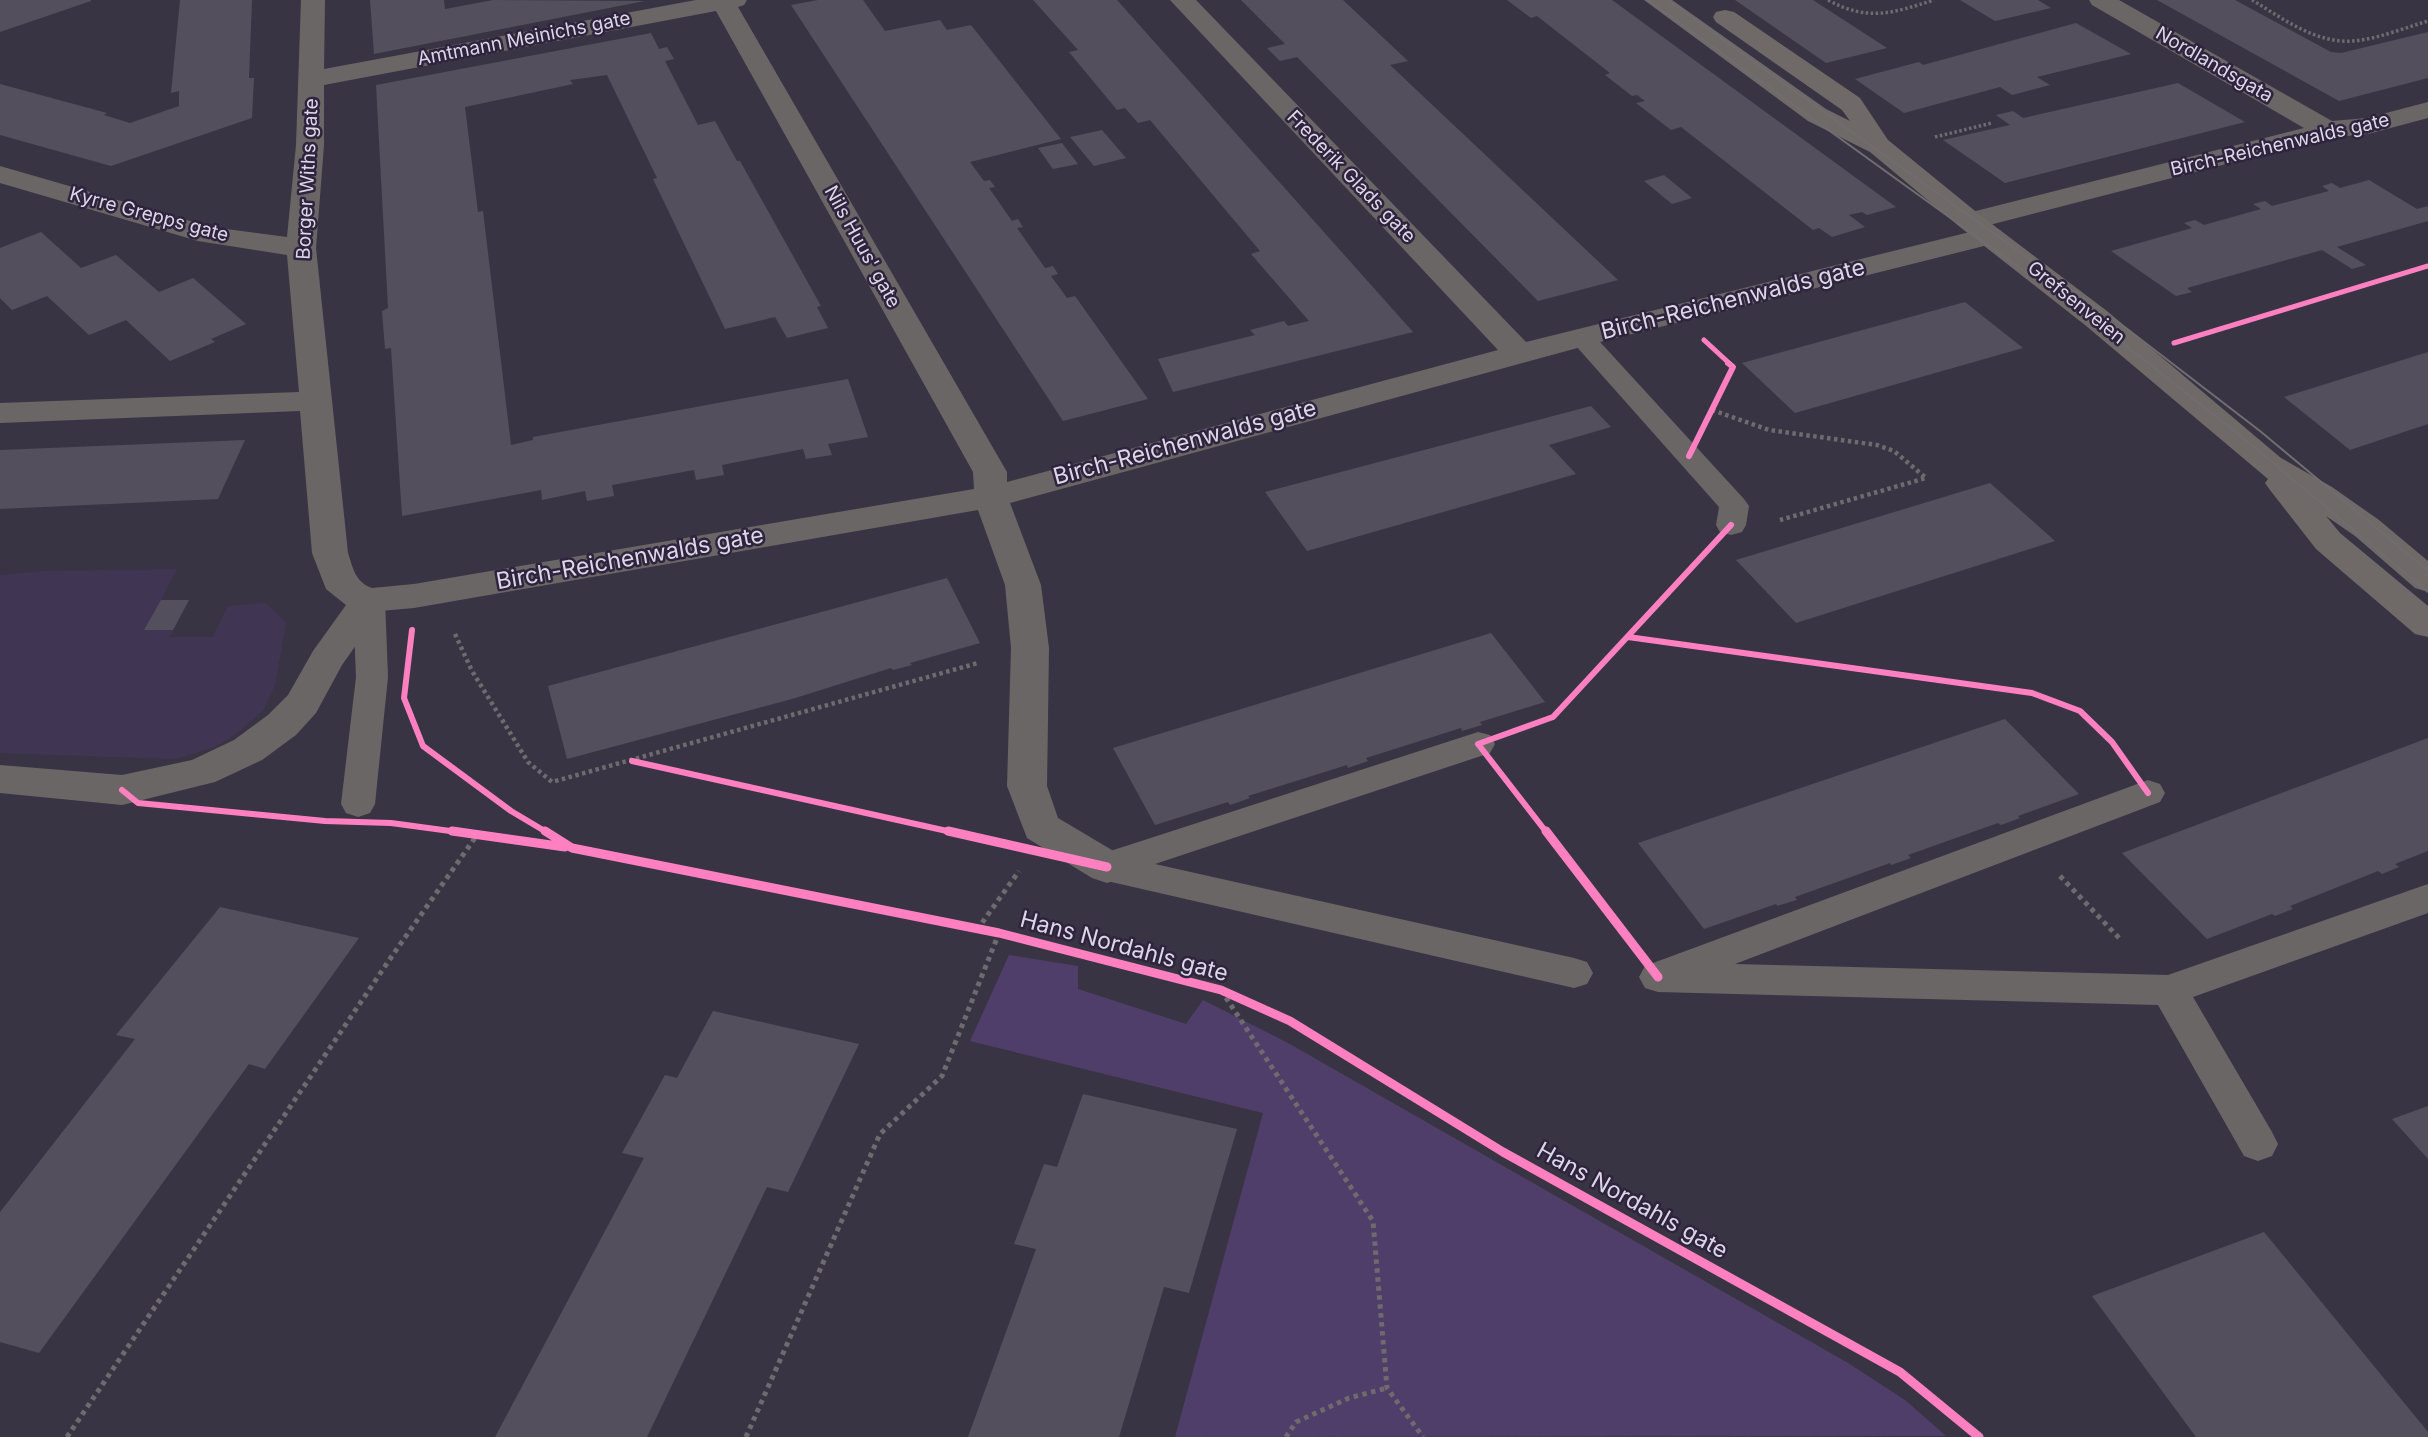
<!DOCTYPE html>
<style>
body{margin:0}
canvas{display:block;background:#393443}
</style>
<canvas width="2428" height="1437"></canvas>
<script>
const ctx = document.querySelector('canvas').getContext('2d');
ctx.lineJoin = 'round';
function paint(path, color) { ctx.fillStyle = color; ctx.fill(path, 'evenodd'); }
function stroke(path, color, width, dash) { ctx.strokeStyle = color; ctx.lineWidth = width; ctx.lineCap = dash ? 'butt' : 'round'; ctx.setLineDash(dash || []); ctx.stroke(path); }
function label(font, color, halo, rows, align = 'center') {
  ctx.font = font + ' Inter,sans-serif'; ctx.lineWidth = 5; ctx.setLineDash([]); ctx.textBaseline = 'middle'; ctx.strokeStyle = halo; ctx.fillStyle = color; for (const [text, x, y, turn = 0] of rows) {
    ctx.save(); ctx.translate(x, y); ctx.rotate((+turn || 0) * Math.PI / 180); ctx.textAlign = isNaN(turn) ? turn : align; if (halo) ctx.strokeText(text, 0, 0); ctx.fillText(text, 0, 0); ctx.restore();
  }
}
paint(new Path2D(`
 M 177,569 L 161,600 L 189,600 L 170,637 L 213,637 L 228,606 L 266,603 L 286,623 L 275,685 L 264,709 L 239,732 L 215,747 L 175,759 L 0,753 L 0,575 L 45,571 Z`), '#403553');
paint(new Path2D(`
 M 1009,955 L 1078,966 L 1078,989 L 1186,1024 L 1203,1000 L 1288,1043 L 1848,1363 L 1905,1400 L 1946,1436 L 1175,1437 L 1263,1113 L 970,1041 Z`), '#4f3e6a');
paint(new Path2D(`
 M 0,0 L 91,0 L 91,1 L 0,32 Z
 M 180,0 L 252,0 L 249,78 L 254,78 L 252,118 L 111,166 L 0,135 L 0,84 L 107,113 L 104,115 L 130,123 L 179,106 L 179,91 L 171,93 Z
 M 370,0 L 444,0 L 445,9 L 493,0 L 645,1 L 374,54 Z
 M 818,0 L 863,0 L 885,31 L 940,20 L 947,30 L 971,25 L 1061,139 L 970,162 L 984,181 L 990,180 L 995,187 L 989,188 L 1012,221 L 1018,219 L 1023,227 L 1017,228 L 1045,268 L 1053,266 L 1058,274 L 1051,276 L 1067,298 L 1075,296 L 1148,399 L 1063,421 L 791,5 Z
 M 1033,0 L 1117,0 L 1413,332 L 1173,392 L 1158,359 L 1255,335 L 1250,330 L 1284,321 L 1288,326 L 1309,321 L 1251,254 L 1260,251 L 1150,120 L 1138,123 L 1125,108 L 1117,110 L 1069,52 L 1078,50 Z
 M 1241,0 L 1343,0 L 1408,61 L 1390,65 L 1618,280 L 1538,301 L 1297,57 L 1280,61 L 1267,48 L 1285,44 Z
 M 1507,0 L 1612,0 L 1896,207 L 1867,215 L 1862,212 L 1849,215 L 1865,227 L 1832,237 L 1819,228 L 1813,230 L 1681,127 L 1671,130 L 1636,103 L 1645,101 L 1637,95 L 1632,96 L 1605,75 L 1610,73 L 1537,16 L 1531,18 Z
 M 1735,0 L 1813,0 L 1887,48 L 1826,63 Z
 M 1960,0 L 2038,0 L 2051,8 L 1995,21 Z
 M 2157,0 L 2235,0 L 2331,52 L 2341,53 L 2428,32 L 2428,78 L 2339,101 Z
 M 2076,23 L 2131,54 L 2037,77 L 2050,85 L 2012,95 L 2000,87 L 1904,113 L 1855,79 L 1919,62 L 1923,65 Z
 M 651,33 L 659,49 L 667,47 L 674,59 L 665,61 L 698,125 L 715,121 L 737,161 L 740,161 L 821,306 L 817,307 L 828,328 L 787,338 L 775,317 L 725,329 L 653,179 L 657,178 L 607,75 L 570,80 L 573,84 L 465,107 L 478,212 L 483,211 L 511,445 L 533,440 L 533,437 L 848,379 L 868,437 L 828,444 L 832,455 L 806,459 L 803,449 L 722,465 L 724,475 L 696,480 L 694,470 L 612,485 L 614,496 L 587,501 L 585,491 L 542,500 L 541,490 L 402,516 L 391,348 L 385,349 L 382,311 L 388,308 L 376,85 Z
 M 2178,83 L 2245,122 L 2005,183 L 1943,140 L 2010,125 L 1996,115 L 2013,111 L 2023,118 Z
 M 1102,130 L 1126,158 L 1094,166 L 1070,137 Z
 M 1062,143 L 1078,164 L 1053,169 L 1038,148 Z
 M 1664,175 L 1692,198 L 1672,204 L 1644,181 Z
 M 2369,180 L 2417,209 L 2428,206 L 2428,221 L 2337,247 L 2366,265 L 2352,269 L 2322,250 L 2187,288 L 2192,292 L 2176,296 L 2111,251 L 2192,228 L 2184,223 L 2195,220 L 2204,225 L 2261,209 L 2253,204 L 2265,201 L 2272,206 L 2329,191 L 2322,186 L 2332,183 L 2340,188 Z
 M 41,232 L 81,268 L 116,255 L 159,292 L 193,278 L 246,324 L 211,339 L 215,342 L 170,361 L 126,320 L 89,335 L 47,296 L 12,310 L 0,298 L 0,248 Z
 M 1965,302 L 2023,348 L 1795,413 L 1742,363 Z
 M 2428,352 L 2428,424 L 2350,450 L 2284,397 Z
 M 1591,406 L 1611,427 L 1549,445 L 1576,474 L 1307,551 L 1265,492 Z
 M 245,440 L 218,499 L 0,509 L 0,450 Z
 M 1990,483 L 2055,541 L 1796,623 L 1736,560 Z
 M 947,578 L 980,643 L 910,663 L 912,665 L 893,670 L 891,668 L 792,699 L 567,759 L 548,686 Z
 M 161,600 L 189,600 L 173,630 L 144,630 Z
 M 1491,633 L 1545,702 L 1480,722 L 1482,725 L 1462,731 L 1461,728 L 1366,758 L 1368,761 L 1348,768 L 1347,765 L 1248,796 L 1250,798 L 1230,805 L 1228,802 L 1155,825 L 1113,748 Z
 M 2005,719 L 2079,794 L 2018,816 L 2020,818 L 2001,825 L 1998,823 L 1908,855 L 1911,858 L 1891,865 L 1890,863 L 1795,897 L 1797,900 L 1777,906 L 1776,904 L 1704,929 L 1638,843 Z
 M 2428,738 L 2428,851 L 2395,864 L 2399,867 L 2382,874 L 2378,871 L 2290,906 L 2293,909 L 2275,916 L 2272,914 L 2207,939 L 2122,853 Z
 M 220,907 L 359,938 L 265,1069 L 249,1064 L 39,1353 L 0,1342 L 0,1212 L 135,1039 L 116,1035 Z
 M 713,1011 L 859,1044 L 788,1192 L 767,1187 L 647,1437 L 495,1437 L 644,1158 L 622,1153 L 665,1075 L 677,1078 Z
 M 1083,1094 L 1237,1129 L 1189,1293 L 1164,1287 L 1119,1437 L 968,1437 L 1036,1249 L 1014,1244 L 1044,1164 L 1057,1167 Z
 M 2428,1106 L 2428,1159 L 2392,1119 Z
 M 2264,1232 L 2428,1432 L 2428,1437 L 2196,1437 L 2092,1296 Z`), '#534f5c');
stroke(new Path2D(`
 M 1828,0 C 1868,22 1893,13 1934,0
 M 2252,0 C 2282,18 2316,44 2353,41 C 2378,39 2404,28 2428,21
 M 1935,137 L 1992,123`), '#6e6a6e', 3.5, [2.5, 2.5]);
stroke(new Path2D(`
 M 1712,410 L 1769,430 L 1877,445 L 1894,451 L 1926,478 L 1780,520
 M 455,634 L 472,671 L 528,762 L 552,782 L 978,663`), '#6e6a6e', 4.5, [3.5, 3.5]);
stroke(new Path2D(`
 M 2060,876 L 2121,940
 M 977,930 L 1019,871
 M 1221,990 L 1373,1221 L 1387,1388 L 1423,1437
 M 67,1437 L 392,956 L 477,835
 M 746,1437 L 880,1134 L 942,1076 L 999,933
 M 1286,1437 L 1296,1422 L 1349,1398 L 1387,1388`), '#6e6a6e', 5, [4.5, 4.5]);
paint(new Path2D(`
 M 1581,329 L 1590,331 L 1744,499 L 1749,506 L 1746,525 L 1742,532 L 1731,535 L 1720,532 L 1716,525 L 1719,507 L 1568,337 L 1572,331 Z
 M 369,590 L 380,593 L 385,600 L 388,677 L 375,804 L 370,813 L 358,817 L 346,813 L 341,804 L 356,677 L 353,600 L 358,593 Z
 M 1478,732 L 1490,735 L 1495,744 L 1490,753 L 1155,864 L 1574,958 L 1587,962 L 1593,973 L 1587,984 L 1574,988 L 1107,881 L 1094,877 L 1089,867 L 1095,856 Z
 M 2148,780 L 2160,784 L 2165,793 L 2160,802 L 1735,964 L 2168,975 L 2428,884 L 2428,913 L 2193,997 L 2272,1132 L 2278,1144 L 2272,1156 L 2258,1161 L 2244,1156 L 2158,1005 L 1658,992 L 1645,988 L 1639,977 L 1645,966 Z`), '#6a6666');
paint(new Path2D(`
 M 301,0 L 325,0 L 324,69 L 696,0 L 747,0 L 744,5 L 738,7 L 1007,472 L 1007,482 L 1498,350 L 1170,0 L 1196,0 L 1526,342 L 1990,227 L 2000,230 L 2005,236 L 2000,242 L 1592,344 L 1010,503 L 1041,585 L 1049,648 L 1047,786 L 1058,818 L 1122,856 L 1128,867 L 1122,878 L 1107,883 L 1092,878 L 1027,838 L 1007,786 L 1011,648 L 1005,585 L 978,510 L 414,608 L 380,611 L 342,665 L 316,713 L 296,735 L 262,760 L 215,782 L 122,805 L 0,793 L 0,765 L 122,775 L 192,760 L 234,740 L 268,715 L 288,695 L 313,651 L 346,605 L 326,589 L 312,553 L 300,411 L 0,423 L 0,403 L 299,392 L 287,255 L 198,241 L 0,183 L 0,166 L 211,227 L 287,237 L 296,145 ZM 716,11 L 973,472 L 974,489 L 414,584 L 372,588 C 355,582 353,568 348,553 L 316,248 L 324,145 L 324,85 Z
 M 2089,0 L 2119,0 L 2332,121 L 2367,118 L 2428,102 L 2428,118 L 2368,134 L 2327,138 L 1970,230 L 1960,227 L 1956,221 L 1960,215 L 2304,128 L 2092,5 Z`), '#6a6666');
paint(new Path2D(`
 M 1644,0 L 1672,0 L 1826,109 L 1850,121 L 1842,110 L 1716,22 L 1713,17 L 1716,12 L 1725,10 L 1734,12 L 1860,98 L 1888,140 L 1980,215 L 2107,311 L 2281,458 L 2332,487 L 2379,520 L 2428,561 L 2428,592 L 2415,588 L 2355,536 L 2326,516 L 2340,533 L 2428,606 L 2428,637 L 2415,634 L 2316,549 L 2270,490 L 2265,483 L 2268,479 L 2085,325 L 1960,227 L 1870,152 L 1808,121 Z`), '#6f6a68');
stroke(new Path2D(`
 M 1648,0 L 2110,333 L 2242,437 L 2428,592
 M 1670,2 L 2126,328 L 2260,431 L 2428,571`), '#706d71', 2);
stroke(new Path2D(`
 M 1704,340 L 1730,364
 M 2174,343 L 2428,266`), '#ff80c0', 5);
stroke(new Path2D(`
 M 1689,456 L 1733,367 L 1728,363
 M 412,630 L 404,698 L 423,746 L 511,811 L 548,833
 M 1628,637 L 2032,693 L 2080,711 L 2112,742 L 2148,793
 M 632,761 L 956,833
 M 122,790 L 138,803 L 325,821 L 391,823 L 465,833
 M 1547,833 L 1478,744 L 1553,717 L 1731,525`), '#ff80c0', 6);
stroke(new Path2D(`
 M 452,831 L 565,847
 M 545,831 L 572,848 L 999,933 L 1221,990 L 1290,1021 L 1503,1152 L 1900,1372 L 1979,1437
 M 948,831 L 1107,867
 M 1546,831 L 1658,977`), '#ff80c0', 9);
label('19px', '#dcd7e7', '#2e243e', [
 ["Amtmann Meinichs gate",524,39,-11],
 ["Nordlandsgata",2214,65,30],
 ["Birch-Reichenwalds gate",2280,145,-13],
 ["Frederik Glads gate",1351,177,46],
 ["Borger Withs gate",308,179,-87],
 ["Kyrre Grepps gate",149,215,15],
 ["Nils Huus' gate",862,247,61],
 ["Grefsenveien",2076,303,39]
]);
label('23px', '#dcd7e7', '#2e243e', [
 ["Birch-Reichenwalds gate",1733,300,-14],
 ["Birch-Reichenwalds gate",1185,443,-15],
 ["Birch-Reichenwalds gate",630,559,-10],
 ["Hans Nordahls gate",1124,947,15],
 ["Hans Nordahls gate",1632,1201,29]
]);
</script>
